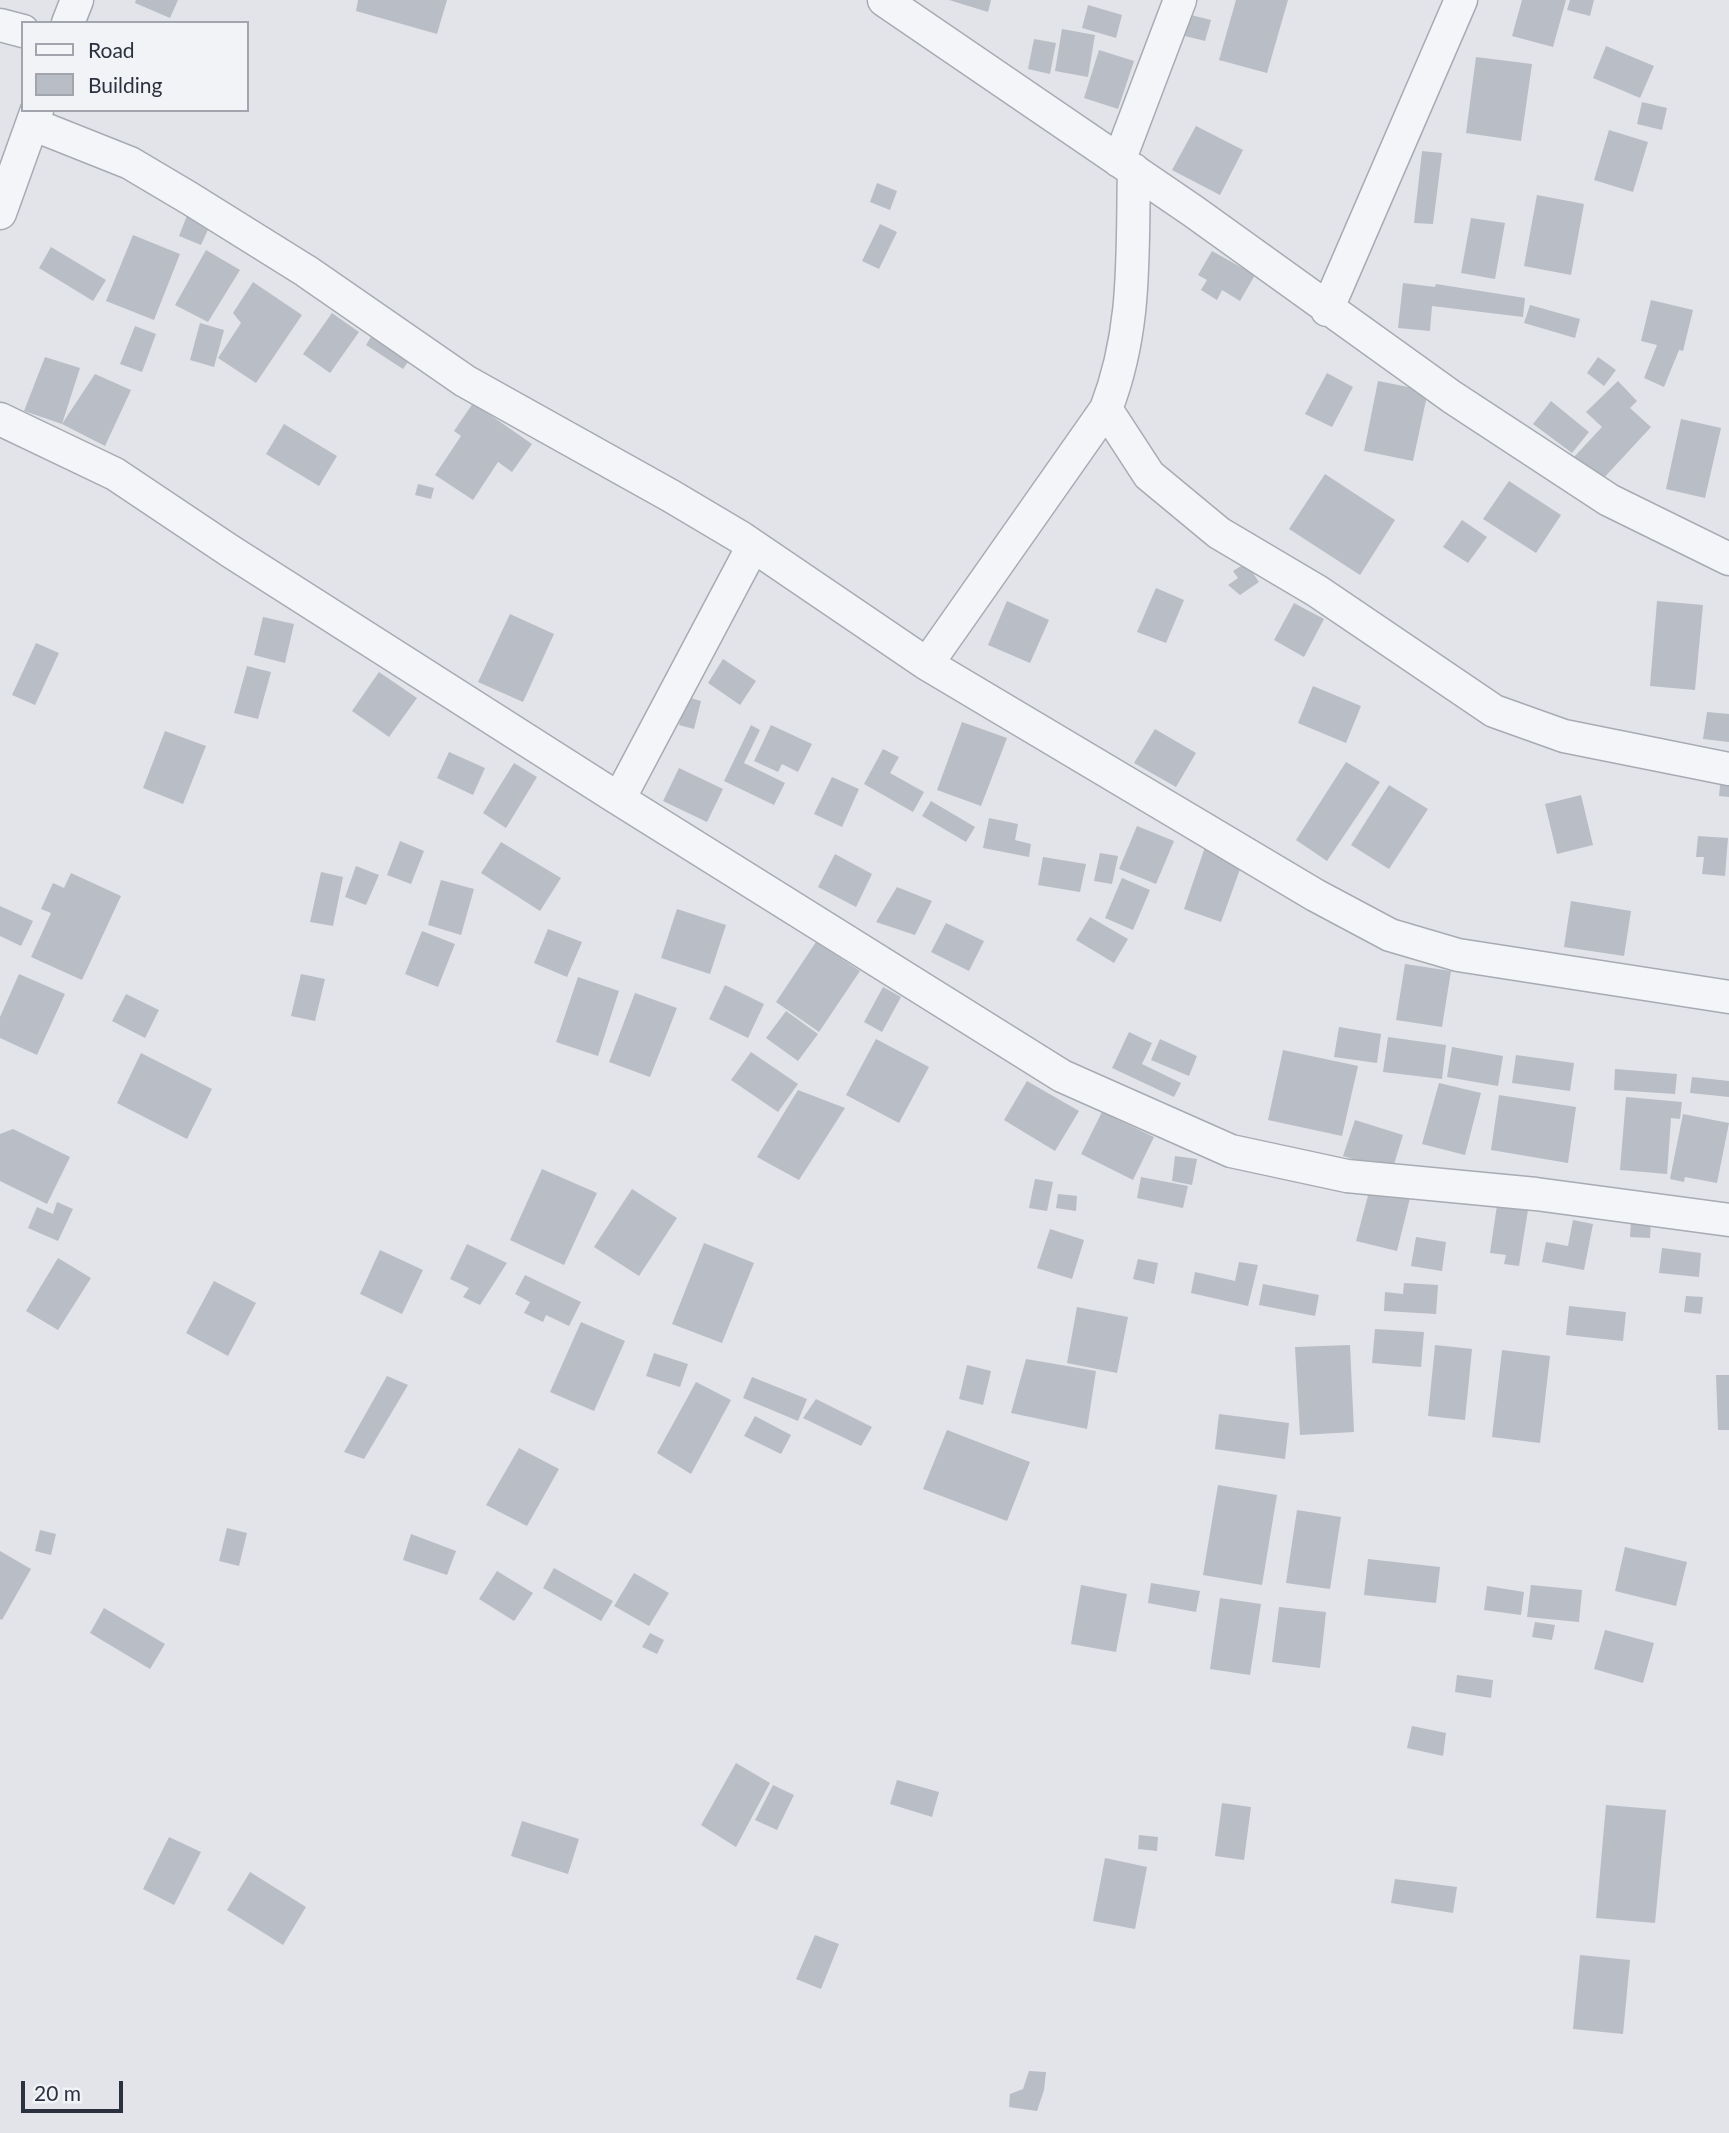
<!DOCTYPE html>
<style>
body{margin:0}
#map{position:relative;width:1729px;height:2133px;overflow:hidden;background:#e2e4e9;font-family:Lato,sans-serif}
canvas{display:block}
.legend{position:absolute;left:21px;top:21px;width:228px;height:91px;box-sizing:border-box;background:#f1f3f6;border:2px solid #a2a5ad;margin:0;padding:9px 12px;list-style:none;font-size:21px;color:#2b313f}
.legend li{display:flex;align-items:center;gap:14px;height:35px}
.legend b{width:35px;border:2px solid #a2a5ad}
.scale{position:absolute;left:21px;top:2081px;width:102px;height:32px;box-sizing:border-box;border:4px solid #2b313f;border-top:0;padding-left:9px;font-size:21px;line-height:24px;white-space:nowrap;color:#2b313f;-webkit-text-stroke:5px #f1f3f6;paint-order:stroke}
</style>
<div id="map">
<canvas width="1729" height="2133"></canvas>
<ul class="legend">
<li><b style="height:9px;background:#f4f5f8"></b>Road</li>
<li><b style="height:19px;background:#b9bdc5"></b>Building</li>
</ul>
<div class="scale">20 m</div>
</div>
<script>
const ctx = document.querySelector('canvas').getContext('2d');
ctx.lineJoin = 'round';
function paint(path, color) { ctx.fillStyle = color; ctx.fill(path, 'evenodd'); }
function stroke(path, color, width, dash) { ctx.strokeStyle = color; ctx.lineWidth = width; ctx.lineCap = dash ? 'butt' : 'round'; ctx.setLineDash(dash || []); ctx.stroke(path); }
paint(new Path2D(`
 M 136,0 L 178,0 L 170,18 L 135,3 Z
 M 358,0 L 447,0 L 437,34 L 356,11 Z
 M 949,0 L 991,0 L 988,12 Z
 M 1236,0 L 1288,0 L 1267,73 L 1219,60 Z
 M 1522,0 L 1566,0 L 1553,47 L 1512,36 Z
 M 1570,0 L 1594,0 L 1590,16 L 1567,10 Z
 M 1088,5 L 1122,15 L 1116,38 L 1082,28 Z
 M 1191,15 L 1211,20 L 1205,41 L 1185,36 Z
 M 1062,29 L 1095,35 L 1088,77 L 1055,71 Z
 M 1034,39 L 1056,43 L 1050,74 L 1028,69 Z
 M 1606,46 L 1654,66 L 1640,98 L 1593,78 Z
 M 1099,50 L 1134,61 L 1118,109 L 1084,98 Z
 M 1476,57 L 1532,64 L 1521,141 L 1466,133 Z
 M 1642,102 L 1667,108 L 1662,130 L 1637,124 Z
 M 1196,126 L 1243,150 L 1220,195 L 1172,170 Z
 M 1609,130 L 1648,142 L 1633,192 L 1594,180 Z
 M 1422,151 L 1442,153 L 1433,224 L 1414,223 Z
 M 877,183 L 897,191 L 890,210 L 870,202 Z
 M 1537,195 L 1584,204 L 1571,275 L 1524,266 Z
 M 188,213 L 211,223 L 201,245 L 179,236 Z
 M 1471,218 L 1505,223 L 1495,279 L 1461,273 Z
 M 880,224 L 897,232 L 879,269 L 862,261 Z
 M 133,235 L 180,254 L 154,320 L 106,301 Z
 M 51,247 L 106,280 L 93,301 L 39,268 Z
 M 206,250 L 240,270 L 208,322 L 175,305 Z
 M 1212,251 L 1255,275 L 1240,301 L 1222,290 L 1217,300 L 1201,290 L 1207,280 L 1198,275 Z
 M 253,282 L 302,315 L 256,383 L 218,358 L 241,323 L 233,313 Z
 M 1403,283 L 1435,287 L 1436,284 L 1525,298 L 1523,317 L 1432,306 L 1430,331 L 1398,328 Z
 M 1651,300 L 1693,310 L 1683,351 L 1679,350 L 1664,387 L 1644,378 L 1657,345 L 1641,341 Z
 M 1530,305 L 1580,319 L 1575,338 L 1524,323 Z
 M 332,313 L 359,332 L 330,373 L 303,354 Z
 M 200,323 L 224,330 L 214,367 L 190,360 Z
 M 135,326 L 156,334 L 142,372 L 120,364 Z
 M 375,330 L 413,355 L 403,369 L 366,345 Z
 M 45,357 L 80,368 L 62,424 L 95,374 L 131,390 L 105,446 L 62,424 L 24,411 Z
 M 1598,357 L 1616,370 L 1604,386 L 1587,373 Z
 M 1327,373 L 1353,387 L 1332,427 L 1305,414 Z
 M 1378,381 L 1428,391 L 1413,461 L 1364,451 Z
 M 1618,381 L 1637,401 L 1630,408 L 1651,427 L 1601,481 L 1574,457 L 1602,427 L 1586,412 Z
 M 1551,401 L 1589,432 L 1572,453 L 1533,424 Z
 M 473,403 L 532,444 L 512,472 L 498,462 L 473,500 L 435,475 L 461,436 L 454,431 Z
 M 1681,419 L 1721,428 L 1705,498 L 1666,489 Z
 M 284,424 L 337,456 L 319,486 L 266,454 Z
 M 1325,474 L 1395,520 L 1360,575 L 1289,529 Z
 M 1509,481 L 1561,515 L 1536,553 L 1483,519 Z
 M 418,484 L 434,488 L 431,499 L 415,495 Z
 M 1462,520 L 1487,537 L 1468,563 L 1443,547 Z
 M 1246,563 L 1259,582 L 1240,595 L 1228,585 L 1238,578 L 1233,571 Z
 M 1156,588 L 1184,600 L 1166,643 L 1137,632 Z
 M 1007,601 L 1049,620 L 1030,663 L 988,645 Z
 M 1657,601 L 1703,605 L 1695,690 L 1650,686 Z
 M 1294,603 L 1324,619 L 1304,657 L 1274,640 Z
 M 510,614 L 554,634 L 523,702 L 478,682 Z
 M 263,617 L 294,624 L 285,663 L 254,655 Z
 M 36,643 L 59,653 L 35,705 L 12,695 Z
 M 723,659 L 756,681 L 740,705 L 708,683 Z
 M 247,666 L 271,672 L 258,719 L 234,713 Z
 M 379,672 L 417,698 L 389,737 L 352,711 Z
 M 1313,686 L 1361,706 L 1346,743 L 1298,723 Z
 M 687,697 L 701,701 L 694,729 L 679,725 Z
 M 1707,712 L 1729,714 L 1729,742 L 1703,739 Z
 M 962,722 L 1007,738 L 981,806 L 937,790 Z
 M 751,725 L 760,730 L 744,763 L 785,783 L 774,805 L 724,781 Z
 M 771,725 L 812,744 L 798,772 L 782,764 L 778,772 L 754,761 Z
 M 1155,729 L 1196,753 L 1176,787 L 1134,763 Z
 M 165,731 L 206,746 L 183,804 L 143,788 Z
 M 883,749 L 899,757 L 890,773 L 924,792 L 913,812 L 864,784 Z
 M 449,752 L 485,768 L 473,795 L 437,778 Z
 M 1346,762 L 1380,782 L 1327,861 L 1296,840 Z
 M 514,763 L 537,777 L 506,828 L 483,813 Z
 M 679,768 L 723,789 L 707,822 L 663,801 Z
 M 1721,775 L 1729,775 L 1729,797 L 1719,796 Z
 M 832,777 L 859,789 L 842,827 L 814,814 Z
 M 1389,785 L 1428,809 L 1389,869 L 1351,845 Z
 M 1581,795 L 1593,845 L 1557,854 L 1545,804 Z
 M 931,801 L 975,827 L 966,842 L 922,816 Z
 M 989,818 L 1018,824 L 1015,840 L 1031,844 L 1029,857 L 983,848 Z
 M 1137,826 L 1174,841 L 1156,884 L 1119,869 Z
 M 1698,836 L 1728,838 L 1725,876 L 1702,874 L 1704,857 L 1696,857 Z
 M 400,841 L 424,851 L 411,884 L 387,875 Z
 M 501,842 L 561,878 L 540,911 L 481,873 Z
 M 1205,847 L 1243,861 L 1221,922 L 1184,909 Z
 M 1100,853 L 1118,856 L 1112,884 L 1094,881 Z
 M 835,854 L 872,874 L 856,907 L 818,887 Z
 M 1043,857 L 1086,864 L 1080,892 L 1038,885 Z
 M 356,866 L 379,875 L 366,905 L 345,897 Z
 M 321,872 L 343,877 L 333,926 L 310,922 Z
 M 71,873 L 121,896 L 82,980 L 31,957 L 51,913 L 41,909 L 53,883 L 64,888 Z
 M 1122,878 L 1150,890 L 1133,930 L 1105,918 Z
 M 441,880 L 474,889 L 461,935 L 428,925 Z
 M 897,887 L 932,901 L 915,935 L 876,922 Z
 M 1571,901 L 1631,911 L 1624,956 L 1564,947 Z
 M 0,906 L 33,921 L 21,946 L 0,936 Z
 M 677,909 L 726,925 L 710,974 L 661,958 Z
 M 1090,917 L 1128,939 L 1114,963 L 1076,940 Z
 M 946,923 L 984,941 L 969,971 L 931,952 Z
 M 548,929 L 582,942 L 567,977 L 534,963 Z
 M 422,931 L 455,944 L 438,987 L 405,974 Z
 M 816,942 L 860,971 L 819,1032 L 776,1002 Z
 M 1405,964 L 1451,971 L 1442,1027 L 1396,1020 Z
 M 19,974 L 65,994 L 37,1055 L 0,1038 L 0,1017 Z
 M 301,974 L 325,979 L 315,1021 L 291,1016 Z
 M 578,977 L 619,991 L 598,1056 L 556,1042 Z
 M 725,985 L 764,1004 L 748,1038 L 709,1019 Z
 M 883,987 L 901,997 L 882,1032 L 864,1022 Z
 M 635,993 L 677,1008 L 650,1077 L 609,1062 Z
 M 126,994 L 159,1010 L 145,1038 L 112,1021 Z
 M 786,1011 L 818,1034 L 798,1061 L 766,1038 Z
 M 1339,1027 L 1381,1034 L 1377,1063 L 1334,1057 Z
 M 1129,1032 L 1152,1043 L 1142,1064 L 1181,1083 L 1174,1097 L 1112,1068 Z
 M 1388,1037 L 1446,1045 L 1442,1079 L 1383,1072 Z
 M 876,1039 L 929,1067 L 899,1123 L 846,1095 Z
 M 1160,1039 L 1197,1056 L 1189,1076 L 1151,1060 Z
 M 1452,1047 L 1503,1056 L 1498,1086 L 1447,1077 Z
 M 1283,1050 L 1358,1066 L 1342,1136 L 1268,1120 Z
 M 751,1052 L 798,1084 L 778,1112 L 731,1080 Z
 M 141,1053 L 212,1089 L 187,1139 L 117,1103 Z
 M 1516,1055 L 1574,1063 L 1570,1091 L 1512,1083 Z
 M 1615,1069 L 1677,1074 L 1675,1094 L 1614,1090 Z
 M 1692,1077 L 1729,1081 L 1729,1097 L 1690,1093 Z
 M 1027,1081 L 1079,1111 L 1055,1151 L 1004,1120 Z
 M 1439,1083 L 1481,1093 L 1465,1155 L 1422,1144 Z
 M 798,1090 L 845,1108 L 799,1180 L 757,1157 Z
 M 1499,1095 L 1576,1107 L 1568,1163 L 1491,1150 Z
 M 1626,1097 L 1682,1102 L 1680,1119 L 1671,1118 L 1667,1174 L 1620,1170 Z
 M 1102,1112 L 1154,1137 L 1133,1180 L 1081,1154 Z
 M 1683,1114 L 1729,1123 L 1717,1183 L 1685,1177 L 1684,1182 L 1670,1179 Z
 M 1355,1120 L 1403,1135 L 1392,1171 L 1343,1156 Z
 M 13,1129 L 70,1157 L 47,1204 L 0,1181 L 0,1134 Z
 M 1175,1156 L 1197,1159 L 1192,1185 L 1172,1181 Z
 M 542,1169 L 597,1193 L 564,1265 L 510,1240 Z
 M 1141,1177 L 1188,1186 L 1183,1208 L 1137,1198 Z
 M 1035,1179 L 1053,1182 L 1047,1211 L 1029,1208 Z
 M 1370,1188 L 1410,1198 L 1397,1251 L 1356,1241 Z
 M 632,1189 L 677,1218 L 639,1276 L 594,1247 Z
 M 1058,1194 L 1077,1196 L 1076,1211 L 1056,1208 Z
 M 57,1202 L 73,1209 L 58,1241 L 28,1228 L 37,1207 L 53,1214 Z
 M 1497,1205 L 1528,1210 L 1519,1266 L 1504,1264 L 1506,1255 L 1490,1253 Z
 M 1573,1220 L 1593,1224 L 1584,1270 L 1542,1262 L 1546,1242 L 1568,1246 Z
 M 1631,1221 L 1651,1222 L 1650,1238 L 1630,1237 Z
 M 1050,1229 L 1084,1240 L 1072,1279 L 1037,1268 Z
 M 1416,1237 L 1446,1242 L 1442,1271 L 1411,1266 Z
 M 704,1243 L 754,1263 L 722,1343 L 672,1324 Z
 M 467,1244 L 507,1263 L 480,1305 L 463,1297 L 469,1288 L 450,1279 Z
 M 1662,1248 L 1701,1253 L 1699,1277 L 1659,1273 Z
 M 380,1250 L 423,1270 L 402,1314 L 360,1294 Z
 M 58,1258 L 91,1278 L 58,1330 L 26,1311 Z
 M 1138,1259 L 1158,1263 L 1154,1284 L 1133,1279 Z
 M 1239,1262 L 1258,1265 L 1248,1306 L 1191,1293 L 1195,1272 L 1235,1281 Z
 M 525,1275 L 581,1302 L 569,1326 L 546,1315 L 543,1322 L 524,1313 L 530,1302 L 515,1294 Z
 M 214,1281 L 256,1303 L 228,1356 L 186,1333 Z
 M 1404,1283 L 1438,1285 L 1436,1314 L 1384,1311 L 1385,1292 L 1403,1294 Z
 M 1263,1284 L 1319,1295 L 1315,1316 L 1259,1305 Z
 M 1686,1296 L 1703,1297 L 1701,1314 L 1684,1312 Z
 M 1569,1306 L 1626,1312 L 1623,1341 L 1566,1335 Z
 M 1077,1307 L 1128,1317 L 1117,1373 L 1067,1363 Z
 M 581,1322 L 625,1341 L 594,1411 L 550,1392 Z
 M 1375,1329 L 1424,1332 L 1421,1367 L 1372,1363 Z
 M 1350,1345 L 1354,1432 L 1300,1435 L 1295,1347 Z
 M 1435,1345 L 1472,1349 L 1465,1420 L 1428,1416 Z
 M 1502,1350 L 1550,1356 L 1540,1443 L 1492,1437 Z
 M 654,1353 L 688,1364 L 680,1387 L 646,1376 Z
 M 1026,1359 L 1096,1371 L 1087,1429 L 1011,1413 Z
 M 967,1365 L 991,1371 L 983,1405 L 959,1399 Z
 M 1716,1375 L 1729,1375 L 1729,1430 L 1718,1430 Z
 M 387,1376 L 408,1385 L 364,1459 L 344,1452 Z
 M 752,1377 L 807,1399 L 798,1421 L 743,1398 Z
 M 696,1382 L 731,1400 L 691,1474 L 657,1453 Z
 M 816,1399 L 872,1427 L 861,1446 L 803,1418 Z
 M 1219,1414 L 1289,1423 L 1285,1459 L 1215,1449 Z
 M 755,1416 L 791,1435 L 781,1454 L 744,1436 Z
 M 947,1430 L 1030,1462 L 1007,1521 L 923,1489 Z
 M 519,1448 L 559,1469 L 527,1526 L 486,1505 Z
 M 1218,1485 L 1277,1495 L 1262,1585 L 1203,1575 Z
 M 1297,1510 L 1341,1517 L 1330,1589 L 1286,1583 Z
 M 227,1528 L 247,1533 L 239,1566 L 219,1561 Z
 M 40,1530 L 56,1534 L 51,1555 L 35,1551 Z
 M 411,1534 L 456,1551 L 447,1575 L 403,1560 Z
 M 1625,1547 L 1687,1562 L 1676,1606 L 1615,1591 Z
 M 0,1551 L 31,1569 L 2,1620 L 0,1619 Z
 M 1368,1559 L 1440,1567 L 1436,1603 L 1364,1595 Z
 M 554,1568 L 613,1601 L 601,1621 L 543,1588 Z
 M 497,1571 L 533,1593 L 514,1621 L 479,1599 Z
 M 634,1573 L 669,1593 L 649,1626 L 614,1606 Z
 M 1151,1583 L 1200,1591 L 1196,1612 L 1148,1603 Z
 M 1081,1585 L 1127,1594 L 1116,1652 L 1071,1644 Z
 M 1531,1585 L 1582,1590 L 1579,1622 L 1527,1617 Z
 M 1487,1586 L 1524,1592 L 1521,1615 L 1484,1610 Z
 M 1220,1598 L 1261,1604 L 1250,1675 L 1210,1669 Z
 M 1279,1607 L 1326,1612 L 1320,1668 L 1272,1662 Z
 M 104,1608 L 165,1644 L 150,1669 L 90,1633 Z
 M 1535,1622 L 1555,1625 L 1552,1640 L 1532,1637 Z
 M 1605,1630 L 1654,1643 L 1643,1683 L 1594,1669 Z
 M 650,1633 L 664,1640 L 657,1654 L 642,1647 Z
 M 1457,1675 L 1493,1680 L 1491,1698 L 1455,1692 Z
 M 1412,1726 L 1446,1733 L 1443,1756 L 1407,1748 Z
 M 736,1763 L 770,1783 L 736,1847 L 701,1825 Z
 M 897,1780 L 939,1792 L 932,1817 L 890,1804 Z
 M 773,1785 L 794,1795 L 777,1830 L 755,1820 Z
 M 1222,1803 L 1251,1807 L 1244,1860 L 1215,1856 Z
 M 1606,1805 L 1666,1810 L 1655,1923 L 1596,1918 Z
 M 522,1821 L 579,1839 L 568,1874 L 511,1856 Z
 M 1139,1835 L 1158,1837 L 1157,1851 L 1138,1849 Z
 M 169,1837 L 201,1852 L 174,1905 L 143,1889 Z
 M 1105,1858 L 1147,1867 L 1135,1929 L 1093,1921 Z
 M 250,1872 L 306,1907 L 283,1945 L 227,1910 Z
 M 1395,1879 L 1457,1887 L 1453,1913 L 1391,1903 Z
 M 815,1935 L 839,1944 L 821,1989 L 796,1979 Z
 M 1580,1955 L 1630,1960 L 1623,2034 L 1573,2029 Z
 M 1029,2071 L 1046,2072 L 1044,2090 L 1037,2111 L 1009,2107 L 1010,2094 L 1023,2089 Z`), '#b9bdc5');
const street = new Path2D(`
 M 884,0 L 1193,211 L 1452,397 L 1609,500 L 1729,559
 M 68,23 L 77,0
 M 0,25 L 23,31
 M 32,124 L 130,163 L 189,198 L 306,271 L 465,381 L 671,496 L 740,537 L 927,664 L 1315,895 L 1390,935 L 1458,955 L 1729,997
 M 1119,161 L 1180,0
 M 0,213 L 37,110
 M 1327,310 L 1461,0
 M 1106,409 L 1149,475 L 1219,533 L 1317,591 L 1494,711 L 1564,736 L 1729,769
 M 0,419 L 115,474 L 230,551 L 619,799
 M 753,546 L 619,799 L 1062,1076 L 1231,1151 L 1347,1176 L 1536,1194 L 1729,1220
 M 927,664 L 1106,409 C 1137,329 1132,255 1134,170`);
stroke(street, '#a7abb3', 35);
stroke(street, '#f4f5f8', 32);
</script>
